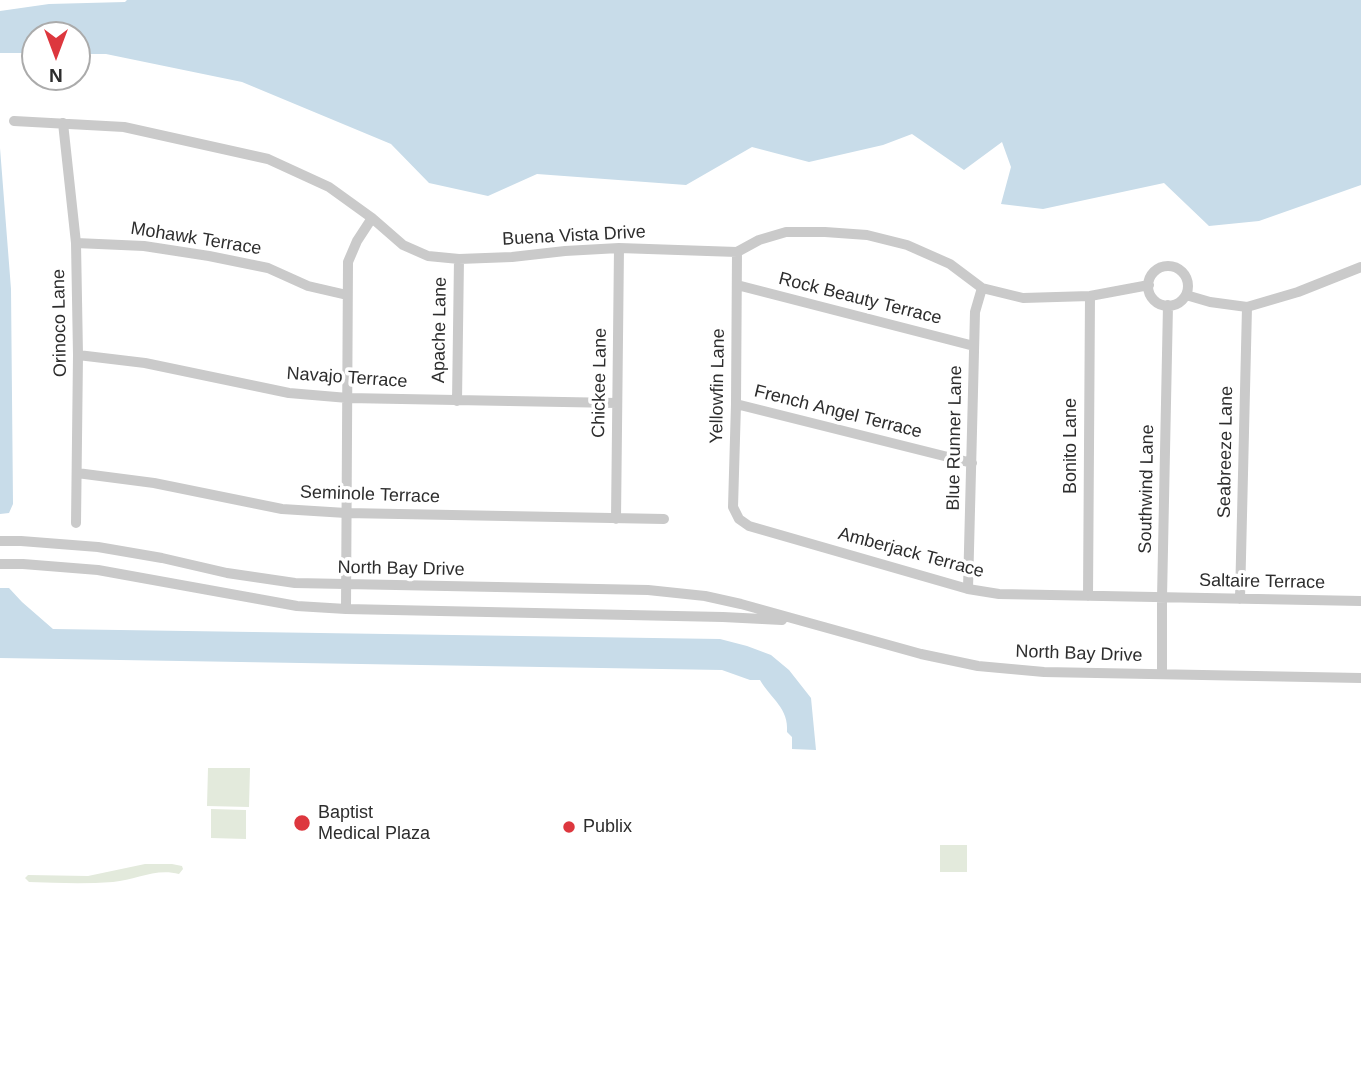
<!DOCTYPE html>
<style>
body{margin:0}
#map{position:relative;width:1361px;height:1079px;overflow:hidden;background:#fff;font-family:Arial,sans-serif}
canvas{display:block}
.north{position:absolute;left:21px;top:21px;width:70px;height:70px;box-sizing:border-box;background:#fff;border:2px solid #ababab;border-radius:50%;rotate:180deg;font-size:19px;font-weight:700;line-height:28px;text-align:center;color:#2d2d2d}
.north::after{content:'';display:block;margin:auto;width:24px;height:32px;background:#dd373e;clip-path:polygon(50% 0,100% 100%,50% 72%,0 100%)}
</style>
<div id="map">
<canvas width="1361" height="1079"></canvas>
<div class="north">N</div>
</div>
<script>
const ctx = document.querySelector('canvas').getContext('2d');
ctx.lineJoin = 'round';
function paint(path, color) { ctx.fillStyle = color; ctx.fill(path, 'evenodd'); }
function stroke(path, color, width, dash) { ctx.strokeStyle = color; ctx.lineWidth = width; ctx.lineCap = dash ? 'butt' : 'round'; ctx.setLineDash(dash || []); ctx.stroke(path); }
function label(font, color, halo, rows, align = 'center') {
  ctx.font = font + ' Arial,sans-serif'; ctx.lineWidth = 7; ctx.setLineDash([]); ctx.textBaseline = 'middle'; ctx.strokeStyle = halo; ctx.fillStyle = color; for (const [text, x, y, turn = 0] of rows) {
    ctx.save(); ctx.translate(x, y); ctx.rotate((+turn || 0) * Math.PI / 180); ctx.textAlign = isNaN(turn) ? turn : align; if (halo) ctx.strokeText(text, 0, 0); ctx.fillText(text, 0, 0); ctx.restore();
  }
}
paint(new Path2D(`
 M 208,768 L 250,768 L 249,807 L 207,806 Z
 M 211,809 L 246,810 L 246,839 L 211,838 Z
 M 940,845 L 967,845 L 967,872 L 940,872 Z
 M 145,864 L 172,864 L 182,866 L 183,869 L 179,874 C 155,868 136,880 113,882 C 85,884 57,883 29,882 L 25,878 L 28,875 L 88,876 Z`), '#e3eadc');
paint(new Path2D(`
 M 127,0 L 1361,0 L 1361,185 L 1259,221 L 1209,226 L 1164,183 L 1043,209 L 1001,204 L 1011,167 L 1002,142 L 964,170 L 912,134 L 883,145 L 809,162 L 752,147 L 686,185 L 537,174 L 488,196 L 429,183 L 391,144 L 242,82 L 106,54 L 77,54 L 77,35 L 35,35 L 35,53 L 0,53 L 0,11 L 49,4 L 125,2 Z
 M 0,148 L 11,289 L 13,504 L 9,513 L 0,514 Z
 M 0,588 L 9,588 L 22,602 L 53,629 L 720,639 L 747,646 L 771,655 L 789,670 L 811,698 L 816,750 L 792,749 L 792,737 L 787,732 C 789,708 771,699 760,680 L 750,680 L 722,670 L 0,658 Z`), '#c8dce9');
stroke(new Path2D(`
 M 14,121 L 124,127 L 268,159 L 329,187 L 372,218 L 403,245 L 428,256 L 459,259 L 512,257 L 565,251 L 619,248 L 737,252 L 759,240 L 786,232 L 825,232 L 867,235 L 907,245 L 950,264 L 982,288 L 1023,298 L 1090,296 L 1149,285
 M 63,123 L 76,243 L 78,355 L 76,523
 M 76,243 L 144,246 L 209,256 L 268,268 L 308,286 L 347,295
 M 737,252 L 736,404 L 733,507 L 739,519 L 749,526 L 968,589 L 999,594 L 1361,601
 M1148 286a20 20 0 1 1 40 0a20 20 0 1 1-40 0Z
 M 737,285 L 974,346
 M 1186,295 L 1210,302 L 1247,307 L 1298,292 L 1361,267
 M 78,355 L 145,363 L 289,393 L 348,398 L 617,403
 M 457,401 L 459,259
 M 736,404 L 972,463
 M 77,473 L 154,483 L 282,509 L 346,513 L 664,519
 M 616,519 L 619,248
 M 0,541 L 21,541 L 98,547 L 162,558 L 227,573 L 295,583 L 648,590 L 705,596 L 741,604 L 921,654 L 978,666 L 1044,672 L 1361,678
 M 0,564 L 23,564 L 98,570 L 297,606 L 346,609 L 723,617 L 782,620
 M 968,589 L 975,312 L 982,288
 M 1088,596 L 1090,296
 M 1240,599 L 1247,307
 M 346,609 L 348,262 L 357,241 L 372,218
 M 1162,674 L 1162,598 L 1168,305`), '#cacaca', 10);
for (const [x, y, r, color] of [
 [302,823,9,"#dd373e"],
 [569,827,7,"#dd373e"]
]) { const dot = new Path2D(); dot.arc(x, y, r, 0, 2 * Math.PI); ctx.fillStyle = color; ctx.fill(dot); stroke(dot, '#fff', 2.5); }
label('18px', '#2d2d2d', '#fff', [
 ["Buena Vista Drive",574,236,-3],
 ["Mohawk Terrace",196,239,9],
 ["Rock Beauty Terrace",860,299,14],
 ["Orinoco Lane",60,323,-91],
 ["Apache Lane",440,330,-89],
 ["Navajo Terrace",347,378,4],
 ["Chickee Lane",600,383,-89],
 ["Yellowfin Lane",718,386,-89],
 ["French Angel Terrace",838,412,14],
 ["Blue Runner Lane",955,438,-89],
 ["Bonito Lane",1071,446,-90],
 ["Seabreeze Lane",1226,452,-89],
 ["Southwind Lane",1147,489,-89],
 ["Seminole Terrace",370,495,2],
 ["Amberjack Terrace",911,553,15],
 ["North Bay Drive",401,569,1],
 ["Saltaire Terrace",1262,582,1],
 ["North Bay Drive",1079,654,2]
]);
label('18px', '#2d2d2d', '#fff', [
 ["Baptist",318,813],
 ["Medical Plaza",318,834],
 ["Publix",583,827]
], 'left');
</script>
